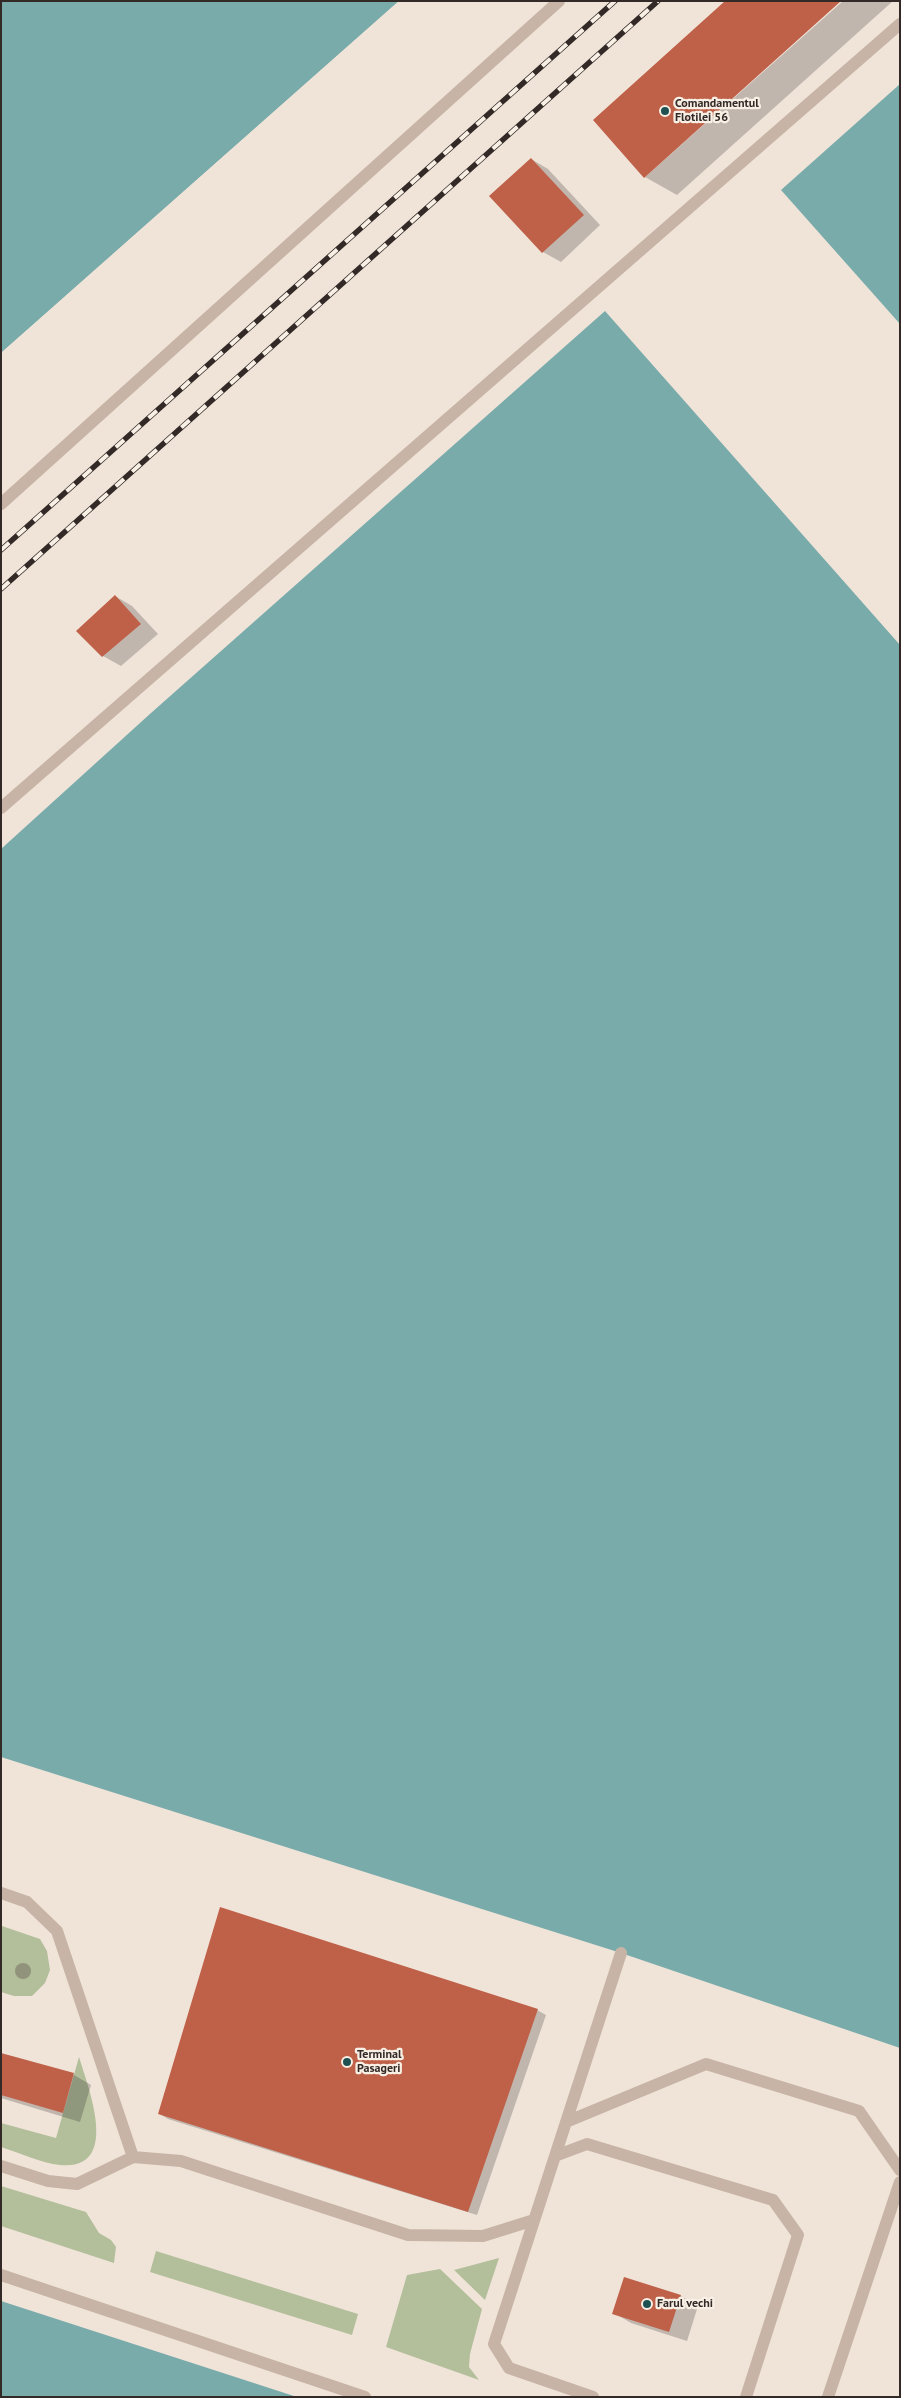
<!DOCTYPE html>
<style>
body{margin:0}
#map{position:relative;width:901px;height:2398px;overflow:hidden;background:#f0e4d9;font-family:"PT Sans",sans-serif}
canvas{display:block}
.frame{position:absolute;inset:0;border:2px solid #332a27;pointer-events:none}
</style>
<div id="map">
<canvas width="901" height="2398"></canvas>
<div class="frame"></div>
</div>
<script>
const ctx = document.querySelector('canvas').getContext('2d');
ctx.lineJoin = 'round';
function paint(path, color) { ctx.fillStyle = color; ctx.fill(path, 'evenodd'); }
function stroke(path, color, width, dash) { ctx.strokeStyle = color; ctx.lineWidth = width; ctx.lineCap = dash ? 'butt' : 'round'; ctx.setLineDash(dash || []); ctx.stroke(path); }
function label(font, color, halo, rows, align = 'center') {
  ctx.font = font + ' "PT Sans",sans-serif'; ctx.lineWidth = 4.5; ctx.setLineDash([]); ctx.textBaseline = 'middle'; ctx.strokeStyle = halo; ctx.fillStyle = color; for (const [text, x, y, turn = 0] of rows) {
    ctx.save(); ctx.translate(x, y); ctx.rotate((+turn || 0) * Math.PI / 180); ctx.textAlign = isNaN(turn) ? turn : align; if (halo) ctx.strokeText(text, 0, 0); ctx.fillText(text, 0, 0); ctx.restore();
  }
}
paint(new Path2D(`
 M 2,1926 L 40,1939 L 47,1951 L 50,1970 L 45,1983 L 32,1996 L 14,1996 L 1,1992 Z
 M 79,2057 C 88,2087 122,2171 60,2165 C 41,2163 20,2153 1,2147 L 1,2123 L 56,2138 Z
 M 1,2186 L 86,2212 L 99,2233 L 111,2240 L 116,2247 L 114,2263 L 1,2226 Z
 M 156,2251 L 358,2314 L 352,2335 L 150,2272 Z
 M 499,2258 L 485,2300 L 454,2270 Z
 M 440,2269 L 482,2309 L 470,2354 L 469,2367 L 479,2380 L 386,2347 L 407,2275 Z`), '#b3be9b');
paint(new Path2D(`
 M 1,1 L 399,1 L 1,353 Z
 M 900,84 L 900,324 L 781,190 Z
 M 605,311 L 900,645 L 900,2048 L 621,1953 L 1,1757 L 1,849 L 151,713 Z
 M 1,2301 L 297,2397 L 1,2397 Z`), '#7aabab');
paint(new Path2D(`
 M 399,1 L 402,1 L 1,355 L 1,353 Z`), '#f0e4d9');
paint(new Path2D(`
 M 843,1 L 893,1 L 677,195 L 645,177 Z
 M 531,159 L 548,169 L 600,225 L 561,262 L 543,252 L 491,196 Z
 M 115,596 L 132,606 L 158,634 L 121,666 L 103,656 L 77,631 Z
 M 537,2010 L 546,2015 L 477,2215 L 168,2119 L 160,2114 Z
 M 1,2054 L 74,2075 L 91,2085 L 80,2122 L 1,2098 Z
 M 625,2278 L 681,2296 L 698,2306 L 687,2341 L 631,2323 L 614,2313 Z`), '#0003');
paint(new Path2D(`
 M 725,1 L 841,1 L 644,178 L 593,120 Z
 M 531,158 L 584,215 L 542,253 L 489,196 Z
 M 115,595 L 141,624 L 102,657 L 76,631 Z
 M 220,1907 L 538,2009 L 468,2212 L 158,2114 Z
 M 1,2053 L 74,2073 L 63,2113 L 1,2095 Z
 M 624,2277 L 681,2295 L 669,2332 L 612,2314 Z`), '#bf6048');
stroke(new Path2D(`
 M 1,504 L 559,1
 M 1,808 L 900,24
 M 1,1893 L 27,1902 L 57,1931 L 133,2157
 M 566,2122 L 706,2064 L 859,2111 L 900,2170
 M 555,2156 L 621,1953
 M 1,2166 L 48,2181 L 77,2184 L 133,2157 L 181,2161 L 408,2235 L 483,2236 L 534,2220
 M 1,2275 L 365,2397
 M 593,2397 L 509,2368 L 494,2344 L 555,2156 L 587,2144 L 773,2200 L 798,2235 L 746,2397
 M 828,2397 L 900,2182`), '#c7b4a6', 12);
const rail = new Path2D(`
 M 1,550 L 615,1
 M 1,589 L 658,1`);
stroke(rail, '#332a27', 5.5);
stroke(rail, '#f8efe5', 4, [11]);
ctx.fillStyle = '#91937a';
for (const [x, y] of [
 [23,1971]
]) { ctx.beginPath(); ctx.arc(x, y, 8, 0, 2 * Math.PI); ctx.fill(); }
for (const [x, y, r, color] of [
 [665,111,5,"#1f5152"],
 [347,2062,5,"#1f5152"],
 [647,2304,5,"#1f5152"]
]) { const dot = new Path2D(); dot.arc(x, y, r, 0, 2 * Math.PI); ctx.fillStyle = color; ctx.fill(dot); stroke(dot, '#f8efe5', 2); }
label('bold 12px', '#332a27', '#f8efe5', [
 ["Comandamentul",675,104],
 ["Flotilei 56",675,118],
 ["Terminal",357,2055],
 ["Pasageri",357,2069],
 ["Farul vechi",657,2304]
], 'left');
</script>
